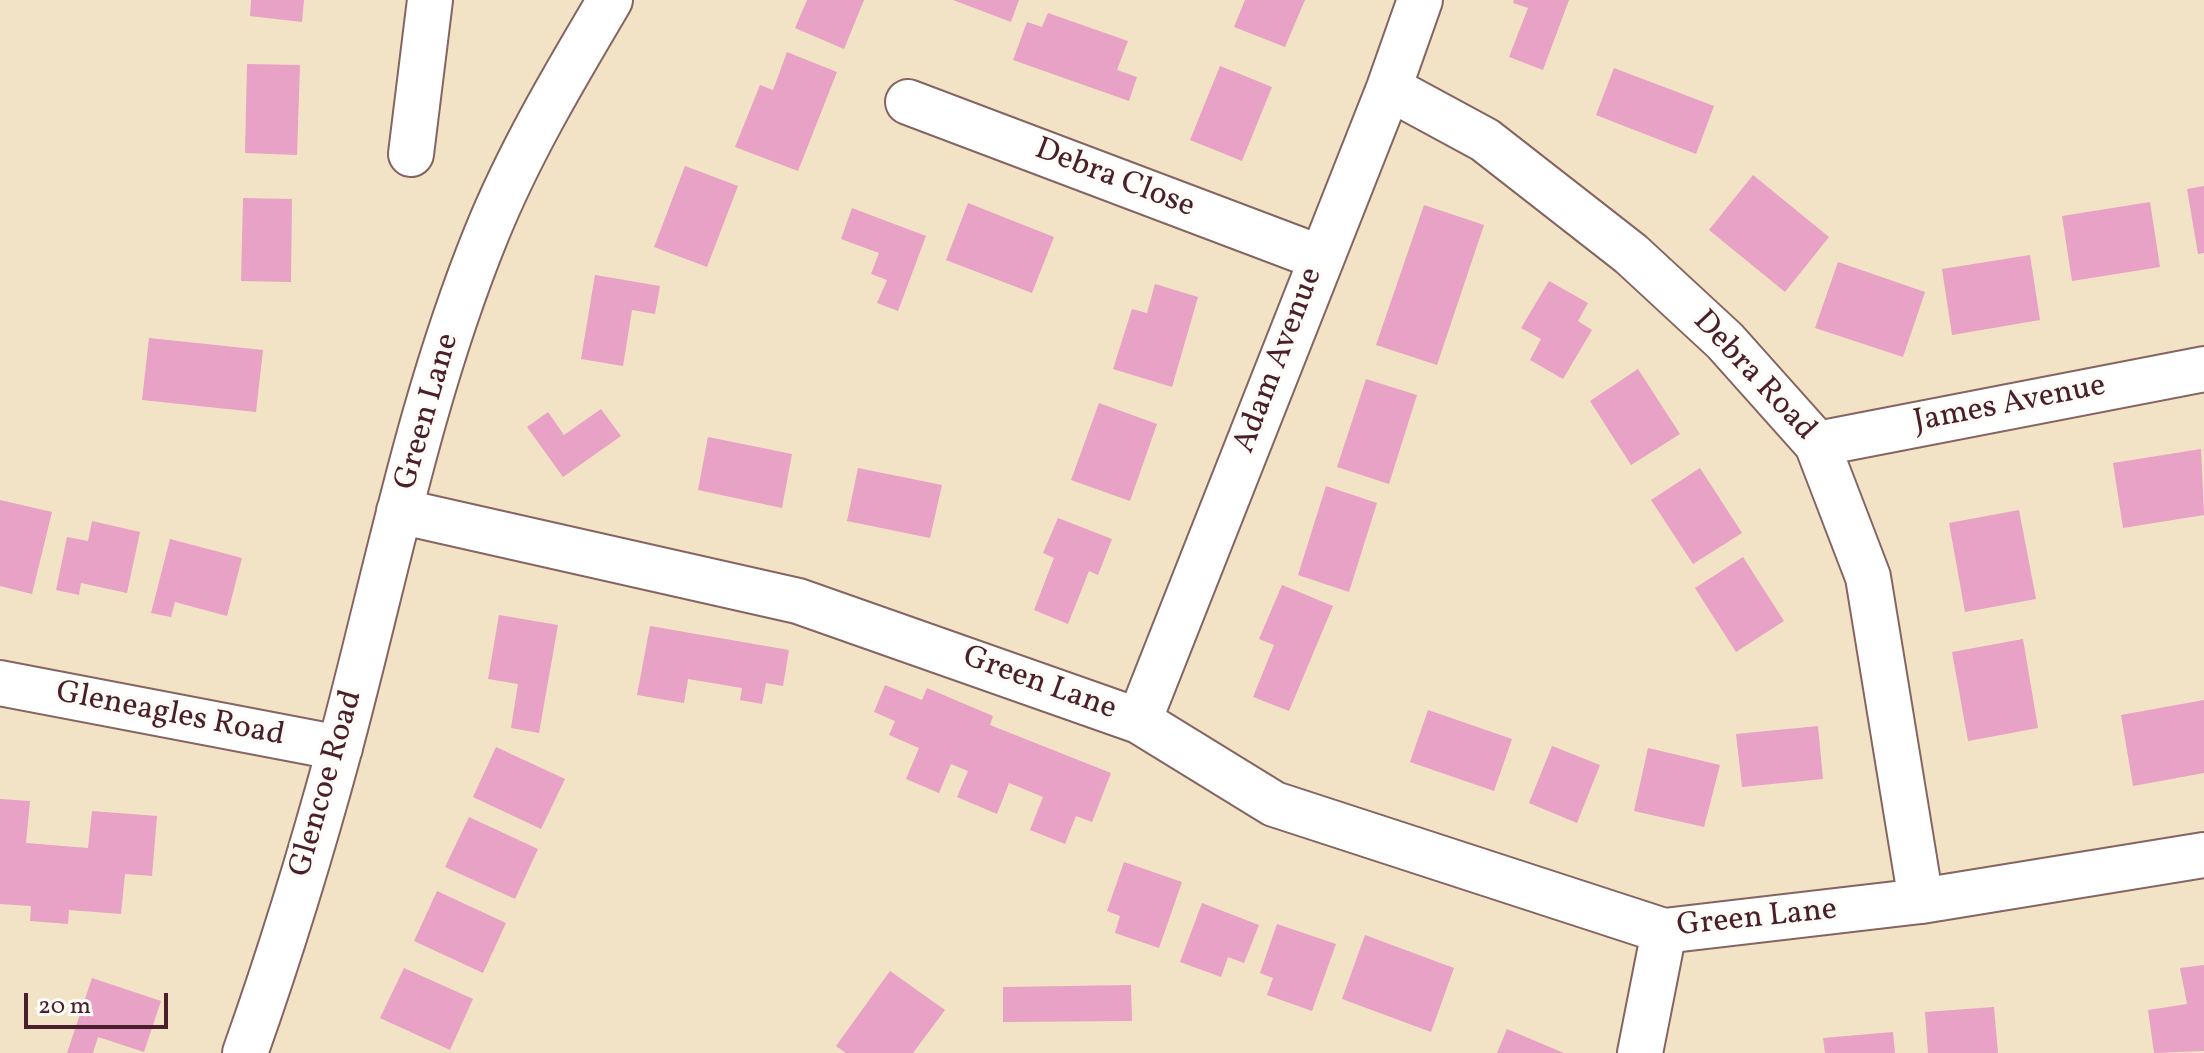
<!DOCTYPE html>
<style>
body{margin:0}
#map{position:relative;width:2204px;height:1053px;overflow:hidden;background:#f2e3c6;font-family:Vollkorn,serif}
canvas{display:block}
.scale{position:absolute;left:24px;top:993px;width:144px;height:36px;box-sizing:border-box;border:4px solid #4a1f2b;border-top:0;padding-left:10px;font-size:24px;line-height:28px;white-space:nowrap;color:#4a1f2b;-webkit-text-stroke:6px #fdfcf7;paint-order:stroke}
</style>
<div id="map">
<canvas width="2204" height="1053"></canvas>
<div class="scale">20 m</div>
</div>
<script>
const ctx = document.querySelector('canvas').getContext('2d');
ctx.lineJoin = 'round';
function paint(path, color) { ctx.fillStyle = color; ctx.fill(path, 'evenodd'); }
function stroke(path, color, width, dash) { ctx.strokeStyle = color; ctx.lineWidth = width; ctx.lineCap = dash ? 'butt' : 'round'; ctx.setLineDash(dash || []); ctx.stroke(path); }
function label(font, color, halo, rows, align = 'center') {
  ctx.font = font + ' Vollkorn,serif'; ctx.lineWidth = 7; ctx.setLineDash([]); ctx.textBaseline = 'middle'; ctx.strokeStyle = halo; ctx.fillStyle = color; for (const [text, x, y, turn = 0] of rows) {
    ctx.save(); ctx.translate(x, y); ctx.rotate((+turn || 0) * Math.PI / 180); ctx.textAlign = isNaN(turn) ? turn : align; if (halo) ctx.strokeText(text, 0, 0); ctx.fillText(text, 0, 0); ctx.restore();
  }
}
paint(new Path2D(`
 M 251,0 L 304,0 L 302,22 L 250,16 Z
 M 807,0 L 864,0 L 844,49 L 795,28 Z
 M 953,0 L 1019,0 L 1011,22 Z
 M 1245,0 L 1305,0 L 1285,47 L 1234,27 Z
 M 1514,0 L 1569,0 L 1543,70 L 1509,57 L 1528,8 L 1513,3 Z
 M 1048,13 L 1128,41 L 1117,70 L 1137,77 L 1129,101 L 1013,60 L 1027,22 L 1042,27 Z
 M 787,52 L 837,72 L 798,171 L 735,147 L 760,85 L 773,90 Z
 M 247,64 L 300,65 L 297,155 L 245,153 Z
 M 1220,66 L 1272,87 L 1242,161 L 1190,140 Z
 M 1614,68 L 1714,106 L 1696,154 L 1596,115 Z
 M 685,166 L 738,186 L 707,267 L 654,247 Z
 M 1753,175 L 1829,237 L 1785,292 L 1709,230 Z
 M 2204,186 L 2204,253 L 2198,254 L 2187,189 Z
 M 243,198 L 292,199 L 291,282 L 241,281 Z
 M 2150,202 L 2160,267 L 2072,281 L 2062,216 Z
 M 968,203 L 1054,237 L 1032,293 L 946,260 Z
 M 1424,205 L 1484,225 L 1437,365 L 1376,345 Z
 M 852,208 L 926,236 L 898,311 L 877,303 L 887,280 L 871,274 L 879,253 L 841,239 Z
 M 2030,255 L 2040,320 L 1952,335 L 1942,269 Z
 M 1838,262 L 1925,292 L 1903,357 L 1815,328 Z
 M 595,275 L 660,286 L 655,314 L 632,310 L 623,366 L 581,359 Z
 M 1549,281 L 1588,303 L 1578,321 L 1592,330 L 1563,379 L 1530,360 L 1541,339 L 1521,328 Z
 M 1155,284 L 1198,297 L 1172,387 L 1113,369 L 1132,309 L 1147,313 Z
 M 149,338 L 263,350 L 256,412 L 142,400 Z
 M 1638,369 L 1680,434 L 1631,465 L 1590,401 Z
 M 1366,379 L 1417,395 L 1389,484 L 1337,467 Z
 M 1099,403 L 1157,424 L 1130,501 L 1071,480 Z
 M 601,409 L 621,436 L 563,477 L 527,427 L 548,412 L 564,435 Z
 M 708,437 L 792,454 L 782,508 L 698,490 Z
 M 2201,449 L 2204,515 L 2123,528 L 2113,463 Z
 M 858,468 L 942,485 L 930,538 L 847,521 Z
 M 1700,468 L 1742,533 L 1693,564 L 1651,500 Z
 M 1326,486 L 1377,503 L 1349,592 L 1298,575 Z
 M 0,500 L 52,512 L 32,594 L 0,586 Z
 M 2019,510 L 2036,599 L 1965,612 L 1949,523 Z
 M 1058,518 L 1112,539 L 1098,575 L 1089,571 L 1068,624 L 1034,610 L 1054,558 L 1043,553 Z
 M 92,521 L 140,532 L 127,593 L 81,583 L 79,595 L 56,590 L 67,537 L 88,541 Z
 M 170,539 L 242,558 L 227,616 L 175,602 L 171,617 L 151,613 Z
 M 1743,557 L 1784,621 L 1736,652 L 1695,588 Z
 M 1282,585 L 1333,606 L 1289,711 L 1253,697 L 1274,645 L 1259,639 Z
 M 499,615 L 558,625 L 539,733 L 511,728 L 518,684 L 488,679 Z
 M 650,626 L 789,650 L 783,686 L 766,683 L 762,704 L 740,700 L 742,688 L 688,679 L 684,703 L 637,695 Z
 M 2023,639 L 2038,728 L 1968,741 L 1952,652 Z
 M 885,685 L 922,700 L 927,688 L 993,716 L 990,725 L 1111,773 L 1092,822 L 1076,816 L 1065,844 L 1030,830 L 1043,797 L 1009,783 L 997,814 L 957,797 L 968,771 L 951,764 L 939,793 L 906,779 L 919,748 L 889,735 L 895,721 L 874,712 Z
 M 2204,700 L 2204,773 L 2133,786 L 2121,715 Z
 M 1428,710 L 1512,739 L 1494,791 L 1410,762 Z
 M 1818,726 L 1823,779 L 1742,787 L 1736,734 Z
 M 1552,746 L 1600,765 L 1577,823 L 1529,803 Z
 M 496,747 L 565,779 L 541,829 L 473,797 Z
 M 1648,748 L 1720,765 L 1704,827 L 1634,811 Z
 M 0,799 L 30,801 L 26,843 L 88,848 L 92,811 L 157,816 L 152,876 L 125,874 L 121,914 L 69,910 L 68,924 L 30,921 L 31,906 L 0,904 Z
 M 469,817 L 538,849 L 515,899 L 445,867 Z
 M 1124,862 L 1182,882 L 1159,948 L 1115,933 L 1120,916 L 1107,911 Z
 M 437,891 L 506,923 L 483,973 L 414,941 Z
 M 1202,903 L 1259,925 L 1244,963 L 1228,957 L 1221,977 L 1180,962 Z
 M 1277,924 L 1336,944 L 1312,1011 L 1267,995 L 1273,978 L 1260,973 Z
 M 1365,935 L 1454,968 L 1431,1032 L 1342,999 Z
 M 2204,965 L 2204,1051 L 2154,1053 L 2148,1010 L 2187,1004 L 2180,968 Z
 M 404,968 L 473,999 L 450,1050 L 380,1018 Z
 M 890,971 L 945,1010 L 913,1053 L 846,1053 L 836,1046 Z
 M 92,978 L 161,1001 L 144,1052 L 98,1037 L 93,1053 L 67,1053 Z
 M 1131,985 L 1132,1021 L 1003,1022 L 1003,987 Z
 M 1994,1007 L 1998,1053 L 1928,1053 L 1925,1012 Z
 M 1507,1029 L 1564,1053 L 1497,1053 Z
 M 1893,1032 L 1895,1053 L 1825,1053 L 1823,1038 Z`), '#e7a2c5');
const street = new Path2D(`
 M 1389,88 L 1485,140 L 1631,254 L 1725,341 L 1817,444 L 1868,577 L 1921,901
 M 908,102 L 1321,258
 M 411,154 L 430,0
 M 1817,444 L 2204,369
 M 399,511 L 798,601 L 1139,721 L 1274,804 L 1664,931 L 1921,901 L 2204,855
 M 0,683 L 340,748
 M 1139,721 L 1389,88 L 1420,0
 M 245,1053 C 281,952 312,850 340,747 C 386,576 419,400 486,235 C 519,153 565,76 610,0
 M 1640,1053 L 1664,931`);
stroke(street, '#856461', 48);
stroke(street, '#fff', 44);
label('32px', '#4a1f2b', '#fdfcf7', [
 ["Debra Close",1114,180,21],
 ["Adam Avenue",1280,361,-69],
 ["Debra Road",1753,377,47],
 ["James Avenue",2010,406,-11],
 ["Green Lane",429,412,-74],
 ["Green Lane",1039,685,20],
 ["Gleneagles Road",170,716,11],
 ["Glencoe Road",328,784,-74],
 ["Green Lane",1757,920,-6]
]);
</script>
